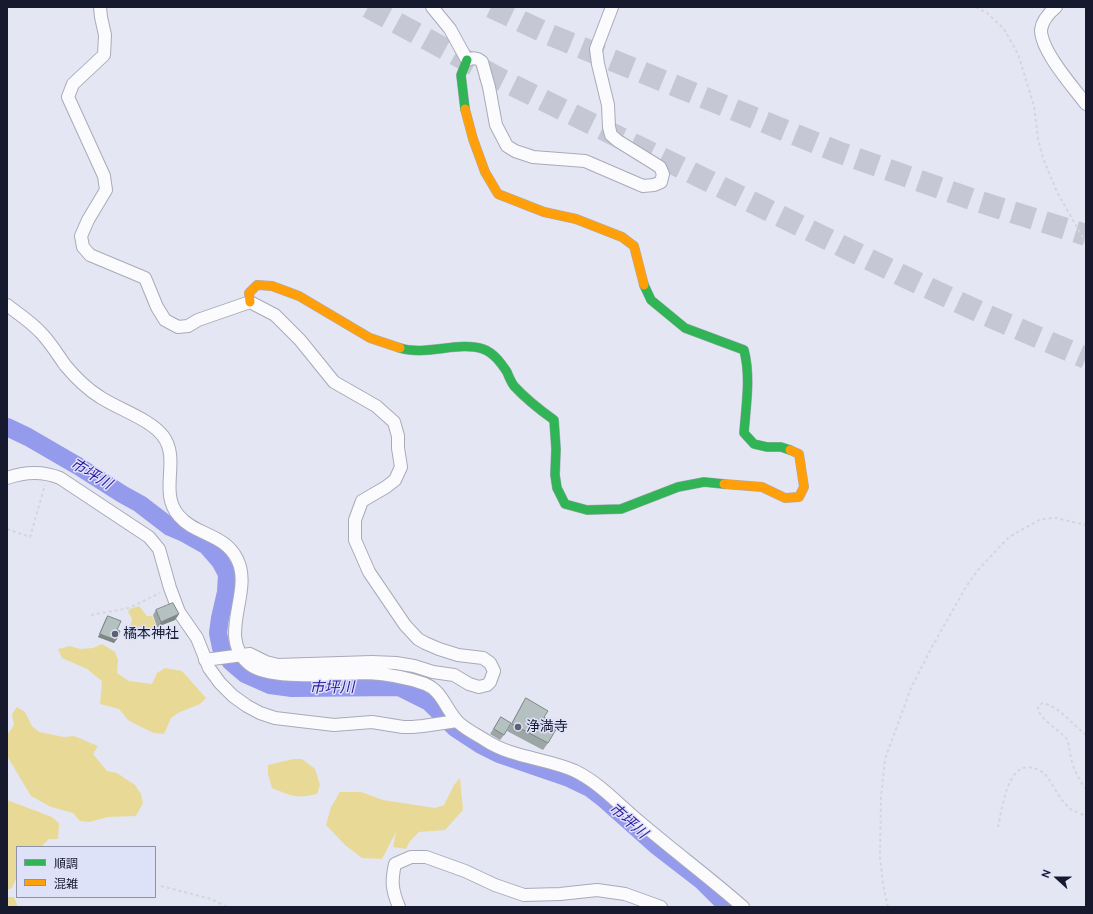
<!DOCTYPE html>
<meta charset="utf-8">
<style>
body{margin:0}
#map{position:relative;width:1093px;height:914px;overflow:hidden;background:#e4e6f3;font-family:Cabin,"Noto Sans JP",sans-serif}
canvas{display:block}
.frame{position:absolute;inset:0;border:8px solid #171a2e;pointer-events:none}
.legend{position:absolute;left:16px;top:846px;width:140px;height:52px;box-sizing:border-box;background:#dee2f9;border:1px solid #8e92a8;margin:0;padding:5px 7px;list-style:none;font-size:12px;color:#171a2e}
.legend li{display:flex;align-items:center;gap:8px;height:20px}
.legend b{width:20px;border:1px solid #8e92a8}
.north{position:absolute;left:1037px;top:858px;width:40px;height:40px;-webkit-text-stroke:3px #dee2f9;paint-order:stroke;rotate:291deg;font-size:11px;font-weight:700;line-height:16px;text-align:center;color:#171a2e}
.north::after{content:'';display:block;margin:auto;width:14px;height:18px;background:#171a2e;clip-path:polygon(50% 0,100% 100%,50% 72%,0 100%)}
</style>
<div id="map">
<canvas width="1093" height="914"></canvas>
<div class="frame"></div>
<ul class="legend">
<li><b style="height:5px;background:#30b455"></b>順調</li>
<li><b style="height:5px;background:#ff9f0a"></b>混雑</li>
</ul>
<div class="north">N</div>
</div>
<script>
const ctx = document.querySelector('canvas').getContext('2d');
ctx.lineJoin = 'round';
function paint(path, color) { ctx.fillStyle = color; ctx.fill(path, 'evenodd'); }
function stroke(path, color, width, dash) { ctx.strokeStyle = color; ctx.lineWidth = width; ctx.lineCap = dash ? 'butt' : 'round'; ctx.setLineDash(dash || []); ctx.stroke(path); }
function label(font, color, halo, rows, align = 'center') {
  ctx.font = font + ' Cabin,"Noto Sans JP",sans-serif'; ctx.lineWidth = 3; ctx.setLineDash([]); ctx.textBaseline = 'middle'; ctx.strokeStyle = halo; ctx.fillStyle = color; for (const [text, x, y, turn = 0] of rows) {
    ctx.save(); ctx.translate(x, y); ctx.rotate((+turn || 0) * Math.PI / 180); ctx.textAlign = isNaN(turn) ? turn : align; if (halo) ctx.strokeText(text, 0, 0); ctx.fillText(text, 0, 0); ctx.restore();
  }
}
paint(new Path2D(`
 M 139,606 L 147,616 L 152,616 L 157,628 L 143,634 L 137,630 L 129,635 L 126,631 L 131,624 L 132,619 L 128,612 C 130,607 135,608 139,606 Z
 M 102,644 L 115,652 L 118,660 L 117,673 L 129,681 L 152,684 L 157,673 L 165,668 L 182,671 L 206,698 L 200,704 L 178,713 L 171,718 L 164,734 L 154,733 L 137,725 L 128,720 L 119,709 L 100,704 L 102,681 L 87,669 L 62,658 L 58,649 L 70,646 L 80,649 L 93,648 Z
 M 17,707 L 25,712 L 32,726 L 39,732 L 64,737 L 74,736 L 98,746 L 93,754 L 107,771 L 117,773 L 135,785 L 141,794 L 143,803 L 136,816 L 108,817 L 89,822 L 80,821 L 73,813 L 51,807 L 31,796 L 7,756 L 7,735 L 14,725 L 12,714 Z
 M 293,759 L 302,759 L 315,769 L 320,785 L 317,794 C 296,799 292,796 272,788 L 268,774 L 268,765 Z
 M 460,778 L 463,810 L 445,830 L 419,832 L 410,841 L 406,849 L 393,847 L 396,832 L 382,859 L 362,858 L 345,845 L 326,825 L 331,807 L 340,792 L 361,792 L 383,800 L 435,808 L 444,805 L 454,785 Z
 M 7,800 L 52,817 L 59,823 L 58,839 L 49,839 L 41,847 L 17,847 L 17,876 L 12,888 L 7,890 Z
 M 7,897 L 14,897 L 18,907 L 7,907 Z`), '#e8da96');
stroke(new Path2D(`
 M 7,427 L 28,437 L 78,466 L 122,494 L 140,504 L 170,527 L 184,533 L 207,546 L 220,561 L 227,574 L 226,592 L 220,618 L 218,633 L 221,648 L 231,662 L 245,674 L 270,685 L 292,688 L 399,687 L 429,702 L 455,728 L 481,745 L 499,754 L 569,778 L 590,788 L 603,798 L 658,847 L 702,881 L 728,907`), '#949aec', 18);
stroke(new Path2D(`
 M 368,7 L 502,80 L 901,275 L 986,315 L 1086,358
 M 491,7 L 548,34 L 838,152 L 977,201 L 1086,235`), '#c5c7d5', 22, [22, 11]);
const street = new Path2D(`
 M 100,7 L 101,17 L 105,35 L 104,55 L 73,84 L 68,97 L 104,176 L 106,190 L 88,220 L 81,236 L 83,247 L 90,255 L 145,278 L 157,307 L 165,320 L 178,327 L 188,326 L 198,320 L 250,302 L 275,315 L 300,340 L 334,382 L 376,406 L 394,422 L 398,436 L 398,448 L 401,467 L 395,480 L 386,487 L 362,501 L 355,520 L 355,540 L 369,572 L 405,625 L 418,639 L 425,643 L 439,649 L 458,655 L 483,658 L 490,663 L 494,671 L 490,682 L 487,685 L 479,687 L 469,684 L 454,675 L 433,672 L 414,666 L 396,663 L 372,662 L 278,665 L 266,662 L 250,654 L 205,660
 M 432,7 L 450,29 L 467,60 C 473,58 477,57 482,62 L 489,87 L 496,125 L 507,146 L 515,151 L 533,157 L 585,161 L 643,186 L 654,185 L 661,182 L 663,174 L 660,167 L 618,141 L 611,135 L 609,127 L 608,105 L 598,64 L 596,49 L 612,7
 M 1056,7 C 1049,13 1042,20 1041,30 C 1041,51 1073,87 1086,104
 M 7,305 C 20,315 33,323 43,335 C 52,345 58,355 65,365 C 75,377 87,389 100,397 C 118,409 150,419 163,436 C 181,460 158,492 179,516 C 195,535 225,534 237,559 C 254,592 216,636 249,664 C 270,682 339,673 368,673 C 386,674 408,678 425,684 C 443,691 446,711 459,723 C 467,730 477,735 485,740 C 512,758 546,758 575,771 C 600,783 620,806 641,823 C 675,852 710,878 743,907
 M 7,478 C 24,472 43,471 60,478 L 149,537 L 159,549 L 170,588 L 179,612 L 197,638 L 209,668 L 220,683 L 233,696 L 247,706 L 260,713 L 275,718 L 334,725 L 372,722 L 403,727 L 412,727 L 423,726 L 457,721
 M 399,907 C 392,890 391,882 395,864 L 411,857 L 426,857 L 465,871 L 495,885 L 524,895 L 560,894 L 597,890 L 625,894 L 661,907`);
const fast = new Path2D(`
 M 465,109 L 461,75 L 467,60
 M 644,285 L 651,300 L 685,328 L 744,350 C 751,377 746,405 744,433 L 754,444 L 767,447 L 781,447 L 790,450
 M 400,348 C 426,356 459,341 483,349 C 494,353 501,363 507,372 C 509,377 511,382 514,386 C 526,399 540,410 554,420 L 556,449 L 555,475 L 557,488 L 565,504 L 587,510 L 621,509 L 678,487 L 704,482 L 724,484`);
const slow = new Path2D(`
 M 465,109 L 473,139 L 485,172 L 498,194 L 544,212 L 576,219 L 622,237 L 634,246 L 644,285
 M 250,302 L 249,293 L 257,285 L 272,286 L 299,296 L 370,338 L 400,348
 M 724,484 L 762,487 L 785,498 L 799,497 L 804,487 L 799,454 L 790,450`);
stroke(street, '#a8aab9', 14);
stroke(fast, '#a8aab9', 10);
stroke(slow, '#a8aab9', 10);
stroke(new Path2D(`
 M 976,7 L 987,13 L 1004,29 L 1018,54 L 1034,106 L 1038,139 L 1043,158 L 1057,192 L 1086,243
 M 7,529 L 30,537 L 45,485
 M 91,615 L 129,608 L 160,593
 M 129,631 L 150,619
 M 1086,735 C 1073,725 1060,707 1043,703 C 1025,710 1062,732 1066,738 C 1069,743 1069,747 1070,753 C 1072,766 1078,779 1086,789
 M 998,827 C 1002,810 1007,761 1033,768 C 1037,769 1041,771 1044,773 C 1054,784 1059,801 1072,810 C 1076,812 1082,814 1086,816
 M 161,886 L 211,899 L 227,907
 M 888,907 L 883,885 L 880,856 L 881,798 L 885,759 L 911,688 L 933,645 L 966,587 L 977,571 L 1009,537 L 1041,519 L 1056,518 L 1086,525`), '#d5d6da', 2, [3, 3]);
stroke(street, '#fbfbfd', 12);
stroke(fast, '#30b455', 9);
stroke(slow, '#ff9f0a', 9);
paint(new Path2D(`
 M 156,610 L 179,614 L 175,620 L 157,627 L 153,615 Z
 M 108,616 L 117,630 L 116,640 L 114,643 L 98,637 L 106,618 Z
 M 526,698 L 544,717 L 548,743 L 543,750 L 507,731 L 522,705 Z
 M 501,717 L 504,735 L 500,740 L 490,734 Z`), '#9ca6a5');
paint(new Path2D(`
 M 179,614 L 175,620 L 157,627 L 161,622 Z
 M 100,634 L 116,640 L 114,643 L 98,637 Z`), '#7f8786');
const building = new Path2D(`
 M 173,603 L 179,614 L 161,622 L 156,610 Z
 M 108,616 L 121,621 L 117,630 L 120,631 L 116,640 L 100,634 Z
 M 526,698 L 548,711 L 544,717 L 558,726 L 548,743 L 512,724 Z
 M 501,717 L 511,723 L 504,735 L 494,729 Z`);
paint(building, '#b5c1c0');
stroke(building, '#7f8786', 1);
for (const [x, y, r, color] of [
 [115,634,4,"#5f6173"],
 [518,727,4,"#5f6173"]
]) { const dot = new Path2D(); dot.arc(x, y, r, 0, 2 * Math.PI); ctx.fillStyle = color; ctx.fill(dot); stroke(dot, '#dee2f9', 1.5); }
label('14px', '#171a2e', '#dee2f9', [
 ["橘本神社",123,634],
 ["浄満寺",526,727]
], 'left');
label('italic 15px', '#2f199f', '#dee2f9', [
 ["市坪川",91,474,31],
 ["市坪川",332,688,-1],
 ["市坪川",628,821,41]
]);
</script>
